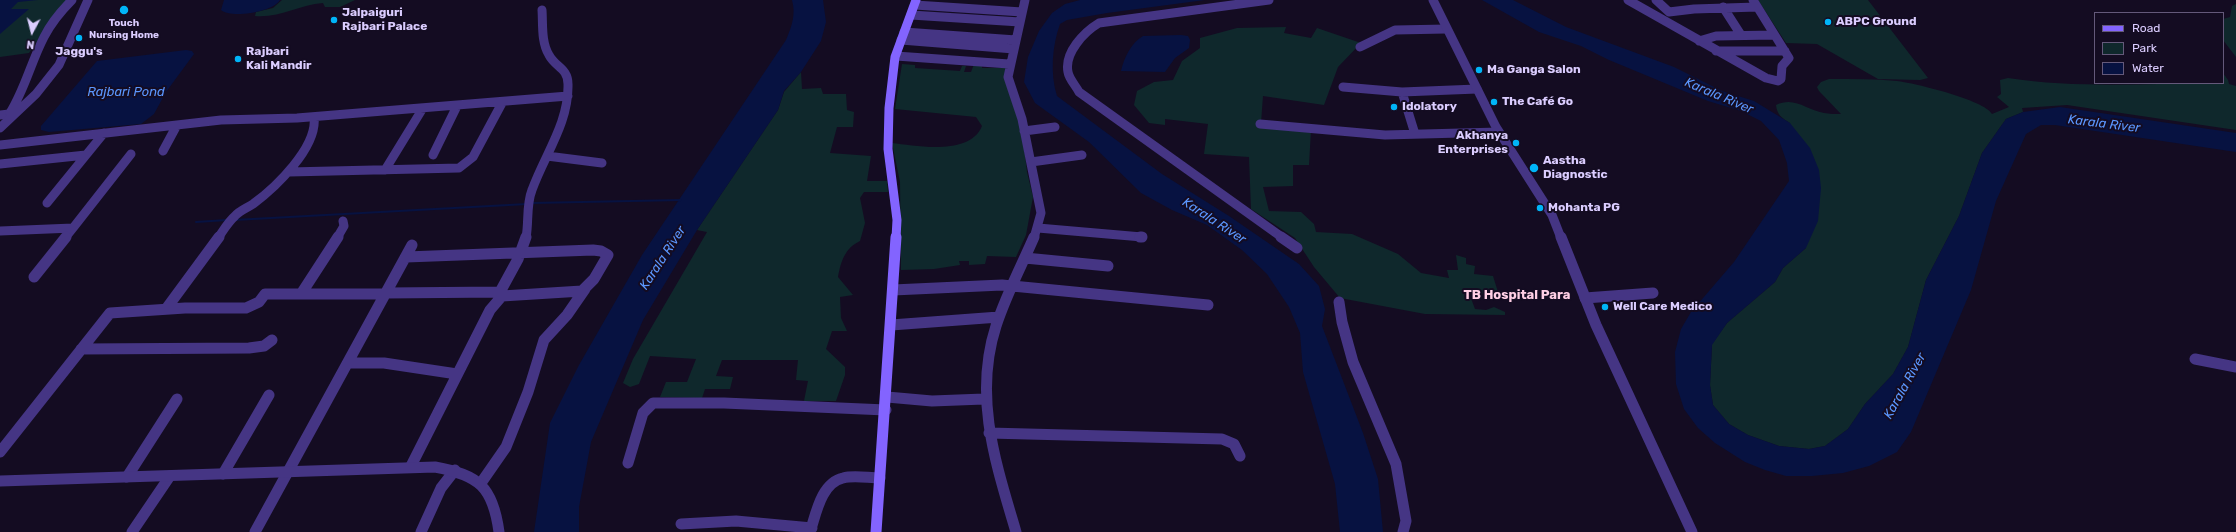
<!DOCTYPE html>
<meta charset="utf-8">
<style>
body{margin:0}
#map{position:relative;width:2236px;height:532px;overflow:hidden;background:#140c22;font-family:Rubik,sans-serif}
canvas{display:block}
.legend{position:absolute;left:2094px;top:12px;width:130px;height:72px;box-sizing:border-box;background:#140c22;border:1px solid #64597a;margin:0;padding:5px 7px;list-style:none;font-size:12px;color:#dbcdff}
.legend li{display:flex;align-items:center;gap:8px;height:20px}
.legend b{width:20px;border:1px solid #64597a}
.north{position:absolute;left:12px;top:12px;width:40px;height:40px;-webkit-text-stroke:3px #140c22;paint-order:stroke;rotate:187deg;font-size:11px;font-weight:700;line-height:16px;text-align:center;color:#dbcdff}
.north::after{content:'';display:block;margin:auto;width:14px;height:18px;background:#dbcdff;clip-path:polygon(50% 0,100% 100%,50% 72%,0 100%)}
</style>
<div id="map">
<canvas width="2236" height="532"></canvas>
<ul class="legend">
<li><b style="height:5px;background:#8364ff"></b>Road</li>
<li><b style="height:11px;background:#0f282c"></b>Park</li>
<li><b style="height:11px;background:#071241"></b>Water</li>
</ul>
<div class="north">N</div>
</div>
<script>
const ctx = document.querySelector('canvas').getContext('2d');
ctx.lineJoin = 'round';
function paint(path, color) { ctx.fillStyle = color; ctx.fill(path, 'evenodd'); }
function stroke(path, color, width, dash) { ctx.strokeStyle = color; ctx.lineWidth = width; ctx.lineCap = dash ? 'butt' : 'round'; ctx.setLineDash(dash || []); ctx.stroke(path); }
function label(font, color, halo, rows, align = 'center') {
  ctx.font = font + ' Rubik,sans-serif'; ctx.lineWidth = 4; ctx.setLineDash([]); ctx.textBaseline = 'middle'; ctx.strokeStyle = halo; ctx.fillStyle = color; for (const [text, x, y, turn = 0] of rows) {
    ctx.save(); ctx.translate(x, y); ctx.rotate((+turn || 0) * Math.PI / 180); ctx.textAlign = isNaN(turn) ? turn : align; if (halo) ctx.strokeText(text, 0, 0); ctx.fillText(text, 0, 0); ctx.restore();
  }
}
paint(new Path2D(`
 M 0,0 L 69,0 L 56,13 L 29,53 L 0,57 Z
 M 282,0 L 355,0 L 340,7 L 325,7 L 323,3 C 299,5 280,18 255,16 L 256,12 L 273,8 Z
 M 1758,0 L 1868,0 L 1928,78 L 1920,80 L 1878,79 L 1817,44 L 1786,43 Z
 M 2236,4 L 2236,57 L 2223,40 L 2223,19 L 2230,17 L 2232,6 Z
 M 1286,27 L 1284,33 L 1311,38 L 1317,28 L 1361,43 L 1338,67 L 1324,105 L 1263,96 L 1261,123 L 1311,130 L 1309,165 L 1293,165 L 1293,186 L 1263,187 L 1269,211 L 1301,212 L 1314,224 L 1316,232 L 1352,234 L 1398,254 L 1421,273 L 1449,278 L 1447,270 L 1458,270 L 1456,255 L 1466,258 L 1466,264 L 1475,266 L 1474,274 L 1493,276 L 1498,292 L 1479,294 L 1472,301 L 1475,309 L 1486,310 L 1494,307 L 1505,312 L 1505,315 L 1425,314 L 1340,298 L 1314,267 L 1295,238 L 1251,209 L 1249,157 L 1204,154 L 1208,124 L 1165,119 L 1165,125 L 1149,123 L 1134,105 L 1137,91 L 1154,82 L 1173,80 L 1182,61 L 1200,48 L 1200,38 L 1237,28 Z
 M 902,64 L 915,65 L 915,68 L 960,71 L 962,66 L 966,66 L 964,72 L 971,72 L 974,64 L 982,65 L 982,68 L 1006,68 L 1021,120 L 1027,172 L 1033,197 L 1026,235 L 1016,257 L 987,256 L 985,264 L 969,265 L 969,261 L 959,261 L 960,265 L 934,269 L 901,270 L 900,182 L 892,143 C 917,146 970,156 982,126 L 976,117 L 895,109 Z
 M 801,72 L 802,89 L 821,88 L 823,94 L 846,94 L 847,110 L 854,112 L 853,127 L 837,127 L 830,153 L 871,156 L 867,181 L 887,181 L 888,192 L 864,192 L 860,198 L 865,223 L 860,241 C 845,248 841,261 838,277 L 853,295 L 840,297 L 841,318 L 847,331 L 832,331 L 826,349 L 845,367 L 845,375 L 836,401 L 804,401 L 808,381 L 796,380 L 798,360 L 722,360 L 716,376 L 733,377 L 730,389 L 705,389 L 702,398 L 660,397 L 666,382 L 687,382 L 696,359 L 650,356 L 639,384 L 630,387 L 623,383 L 633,359 L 707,232 L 697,230 L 778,110 L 784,92 Z
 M 2223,73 L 2228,80 L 2229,84 L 2236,86 L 2236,130 L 2067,105 L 2022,108 L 2023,112 L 2006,119 L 1982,153 L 1959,216 L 1926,280 L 1908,347 L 1893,374 L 1865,404 L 1848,429 L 1825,446 L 1809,449 L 1779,446 L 1748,435 L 1729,424 L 1713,405 L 1710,385 L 1712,344 L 1727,323 L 1775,282 L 1783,268 L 1806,248 L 1790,123 C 1782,118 1777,115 1776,105 C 1795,96 1806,110 1824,113 C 1829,114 1835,114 1841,114 L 1819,91 L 1817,87 L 1821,82 L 1829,79 C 1852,79 1875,79 1897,81 C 1914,83 1985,100 1992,114 L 2009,107 L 1997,97 L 2001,94 L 2000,80 L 2008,78 C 2079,89 2152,83 2223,83 Z`), '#0f282c');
paint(new Path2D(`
 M 0,0 L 38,0 L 18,2 L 11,9 L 29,9 L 0,34 Z
 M 224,0 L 280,0 C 273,12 231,19 221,10 Z
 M 792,0 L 823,0 L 826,22 L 821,41 L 801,72 L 784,91 L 778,110 L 697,230 L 643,320 L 591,442 L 579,507 L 579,532 L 534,532 L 550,423 L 579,365 L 642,255 L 786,40 C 792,26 796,14 792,0 Z
 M 1080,0 L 1205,0 L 1107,13 L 1067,20 L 1060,24 C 1052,46 1050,74 1057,96 L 1162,174 L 1229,216 L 1299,264 L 1319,286 L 1325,309 L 1322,326 L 1363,433 L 1378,479 L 1383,532 L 1340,532 L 1335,484 L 1303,372 L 1300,333 L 1289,307 L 1267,274 L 1242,250 L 1207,225 L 1172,210 L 1141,193 L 1089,142 L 1035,103 L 1024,82 L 1028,57 L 1039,31 L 1052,13 L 1065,4 Z
 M 1482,0 L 1513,0 L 1566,27 L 1674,67 L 1722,91 L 1754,101 L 1790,123 L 1810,148 L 1819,170 L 1821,188 L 1818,221 L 1806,248 L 1783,268 L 1775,282 L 1727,323 L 1712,345 L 1710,385 L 1713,405 L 1729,424 L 1748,435 L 1779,446 L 1809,449 L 1825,446 L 1848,429 L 1865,404 L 1893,374 L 1908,347 L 1926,280 L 1959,216 L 1982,153 L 2006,119 L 2023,112 L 2060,107 L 2236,133 L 2236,152 L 2055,125 L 2041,125 L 2026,134 L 1996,201 L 1971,290 L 1911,432 L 1897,452 L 1869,466 L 1843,473 L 1812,476 L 1786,476 L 1765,470 L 1745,462 L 1715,443 L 1698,428 L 1684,409 L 1676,384 L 1675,352 L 1681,329 L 1691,312 L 1734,262 L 1789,181 L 1787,163 L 1779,140 L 1761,121 L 1741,111 L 1708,101 L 1609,60 L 1581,46 L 1539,32 Z
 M 1181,35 L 1188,36 L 1190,40 L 1189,48 L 1175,58 L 1165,72 L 1121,71 C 1124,58 1131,43 1143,36 Z
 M 186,50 L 192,51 L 194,54 L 166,92 L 154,114 L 141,124 L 49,132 L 41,130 L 41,126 L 97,61 Z`), '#071241');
stroke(new Path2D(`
 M 532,203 L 681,200
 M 234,220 L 527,204
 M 196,222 L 227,220`), '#071241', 2);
stroke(new Path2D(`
 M 1025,0 L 1008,77 L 1022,119 L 1041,213 L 1034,238
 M 1269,0 L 1099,23 C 1084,32 1064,53 1068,72 C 1069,79 1076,86 1079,92 L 1283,238
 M 1628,0 L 1766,78 L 1778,81 L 1781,79 L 1782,66 L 1789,58 L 1753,0
 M 1656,0 L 1669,12 L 1694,9 L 1757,7
 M 915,5 L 1022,12
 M 1723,7 L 1741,35
 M 911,15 L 1020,22
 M 904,32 L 1016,40
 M 901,40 L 1014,49
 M 1699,41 L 1716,36 L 1774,35
 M 1360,47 L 1395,30 L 1446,29
 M 1716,51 L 1785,51
 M 896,56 L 1009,64
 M 1343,87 L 1402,92 L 1477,89
 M 1402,92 L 1415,134
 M 0,115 L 9,114
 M 1260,124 L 1385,135 L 1499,132
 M 1024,131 L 1055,127
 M 0,145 L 221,120 L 297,118 L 568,96
 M 163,151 L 177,125
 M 433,155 L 457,106
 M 547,156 L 602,163
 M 1031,162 L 1082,155
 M 0,164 L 86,155
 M 385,170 L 423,108
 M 289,172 L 459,168 L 473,157 L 502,103
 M 47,203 L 104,133
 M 1038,228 L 1142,237
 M 0,231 L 73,228 L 131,154
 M 65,238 L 73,228
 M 218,238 C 223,231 228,222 235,216 C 239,211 247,208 253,204 C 275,188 318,147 314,117
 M 337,238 L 344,226 L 343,221
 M 526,238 C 529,222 526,205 532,190 C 545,154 569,123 568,84 C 568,68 555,67 549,55 C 541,42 543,24 542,10`), '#453584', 9);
stroke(new Path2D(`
 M 1140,237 L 1142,237
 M 1281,237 L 1297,248
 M 406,257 L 593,250 L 601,251 L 608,255 L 594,279 L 582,291 L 502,296
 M 1025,258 L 1108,266
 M 34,277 L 66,237
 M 893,290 L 1002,285 L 1208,305
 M 386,293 L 500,292
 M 301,294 L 338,237
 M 1585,298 L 1653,293
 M 1339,302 L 1342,322 L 1353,362 L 1396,464 L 1406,521 L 1403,532
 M 166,309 L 219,237
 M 891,325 L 999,317
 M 81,349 L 249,348 L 264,346 L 272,340
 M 2195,359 L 2236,367
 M 348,363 L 384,363 L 457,374
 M 887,397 L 932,401 L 984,399
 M 989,433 L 1222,439 L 1234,444 L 1240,456
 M 0,452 L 110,313 L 185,308 L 246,308 L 259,302 L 265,294 L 385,294
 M 628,463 L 643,413 L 653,403 L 724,403 L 886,410
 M 411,466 L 490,310 L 502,296 L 500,292 L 518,259 L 526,237
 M 223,474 L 269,395
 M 127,477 L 177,399
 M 481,483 L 506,447 L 528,392 L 544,340 L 567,315 L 585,289
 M 681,524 L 736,521 L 812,528
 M 132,532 L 170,476
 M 255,532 L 412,245
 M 421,532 L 441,488 L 455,470
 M 810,532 C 816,514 821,483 843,478 C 854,475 868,478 880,478
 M 1016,532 C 996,464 973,397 996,326 C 1006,295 1021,267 1034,237`), '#453584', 11);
stroke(new Path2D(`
 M 1433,0 L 1496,127 L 1552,215 L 1561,238
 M 10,113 C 25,89 31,62 44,37 C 51,23 61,11 72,0
 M 0,128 L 36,94 L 59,65 L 88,0`), '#453584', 9);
stroke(new Path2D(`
 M 1561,237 L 1596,325 L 1692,532
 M 0,481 L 435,467 C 479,475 493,487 499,532`), '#453584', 11);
stroke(new Path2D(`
 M 896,238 L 897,220 L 888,149 L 889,108 L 895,57 L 916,0`), '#8364ff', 9);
stroke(new Path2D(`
 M 876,532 L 896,237`), '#8364ff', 11);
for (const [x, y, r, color] of [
 [124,10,5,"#00b5f8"],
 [334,20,4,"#00b5f8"],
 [1828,22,4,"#00b5f8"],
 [79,38,4,"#00b5f8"],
 [238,59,4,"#00b5f8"],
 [1479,70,4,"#00b5f8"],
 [1494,102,4,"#00b5f8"],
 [1394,107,4,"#00b5f8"],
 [1516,143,4,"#00b5f8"],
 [1534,168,5,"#00b5f8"],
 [1540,208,4,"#00b5f8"],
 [1605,307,4,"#00b5f8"]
]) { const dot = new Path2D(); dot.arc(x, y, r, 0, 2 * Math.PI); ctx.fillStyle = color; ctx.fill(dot); stroke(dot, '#140c22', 1.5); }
label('bold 10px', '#dbcdff', '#140c22', [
 ["Touch",124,23],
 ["Nursing Home",124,35]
]);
label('bold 12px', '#dbcdff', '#140c22', [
 ["Jalpaiguri",342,13],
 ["Rajbari Palace",342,27],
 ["ABPC Ground",1836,22],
 ["Jaggu's",79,52,"center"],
 ["Rajbari",246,52],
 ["Kali Mandir",246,66],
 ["Ma Ganga Salon",1487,70],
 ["The Café Go",1502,102],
 ["Idolatory",1402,107],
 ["Akhanya",1508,136,"right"],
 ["Enterprises",1508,150,"right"],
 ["Aastha",1543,161],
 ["Diagnostic",1543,175],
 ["Mohanta PG",1548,208],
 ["Well Care Medico",1613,307]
], 'left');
label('italic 13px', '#5b97ff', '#140c22', [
 ["Rajbari Pond",126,92],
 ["Karala River",1719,96,23],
 ["Karala River",2104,124,7],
 ["Karala River",1214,221,33],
 ["Karala River",663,258,-57],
 ["Karala River",1905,386,-61]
]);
label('bold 13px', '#ffcfe5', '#140c22', [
 ["TB Hospital Para",1517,295]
]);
</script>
